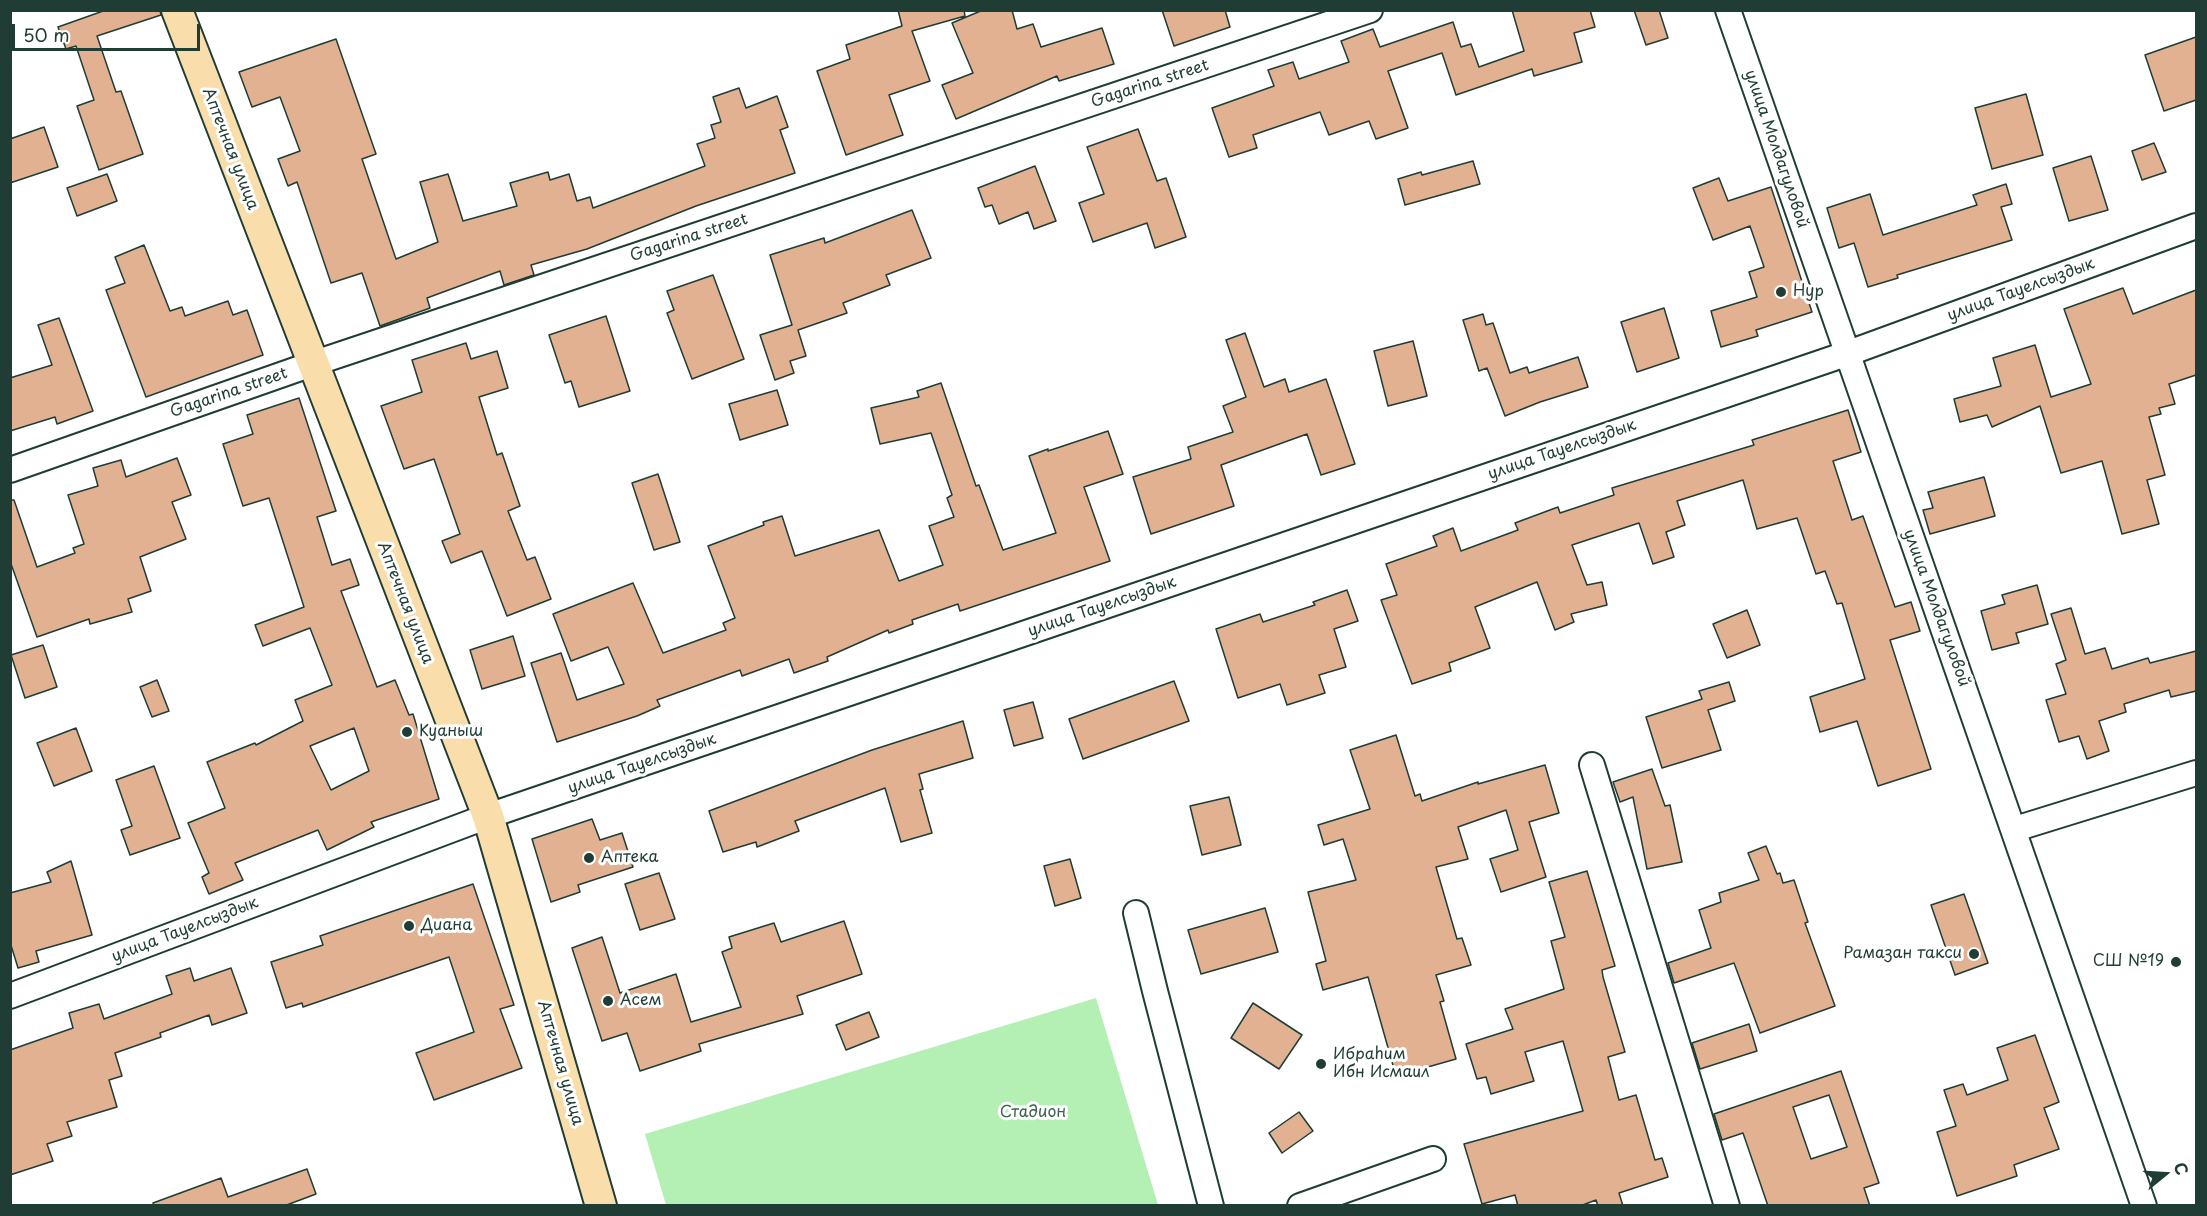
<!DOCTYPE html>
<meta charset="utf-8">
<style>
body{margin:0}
#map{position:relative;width:2207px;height:1216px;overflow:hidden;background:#fff;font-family:"Playpen Sans",sans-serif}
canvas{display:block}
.frame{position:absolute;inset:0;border:12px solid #1f3d34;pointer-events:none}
.north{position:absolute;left:2135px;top:1144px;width:60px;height:60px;-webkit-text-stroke:4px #fff;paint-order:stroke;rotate:72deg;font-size:16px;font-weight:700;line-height:24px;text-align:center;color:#1f3d34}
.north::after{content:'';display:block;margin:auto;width:21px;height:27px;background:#1f3d34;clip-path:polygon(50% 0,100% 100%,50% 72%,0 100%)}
.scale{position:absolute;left:12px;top:24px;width:188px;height:27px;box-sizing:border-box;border:3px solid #1f3d34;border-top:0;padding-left:8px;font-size:18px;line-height:21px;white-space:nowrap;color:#1f3d34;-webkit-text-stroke:4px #fff;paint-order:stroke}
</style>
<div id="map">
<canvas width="2207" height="1216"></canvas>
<div class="frame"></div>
<div class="north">С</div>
<div class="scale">50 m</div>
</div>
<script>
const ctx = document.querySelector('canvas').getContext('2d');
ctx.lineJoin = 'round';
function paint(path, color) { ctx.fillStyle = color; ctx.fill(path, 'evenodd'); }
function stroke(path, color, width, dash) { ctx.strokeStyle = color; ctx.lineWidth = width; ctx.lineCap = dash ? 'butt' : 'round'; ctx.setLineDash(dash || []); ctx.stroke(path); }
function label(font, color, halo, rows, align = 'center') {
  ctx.font = font + ' "Playpen Sans",sans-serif'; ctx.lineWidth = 6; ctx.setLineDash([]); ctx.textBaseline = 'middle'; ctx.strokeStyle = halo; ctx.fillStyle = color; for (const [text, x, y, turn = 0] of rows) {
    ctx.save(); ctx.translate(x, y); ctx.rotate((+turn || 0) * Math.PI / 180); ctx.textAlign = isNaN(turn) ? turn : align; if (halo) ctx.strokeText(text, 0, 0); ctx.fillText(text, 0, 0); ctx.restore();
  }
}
paint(new Path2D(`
 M 1096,998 L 1158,1205 L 666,1205 L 645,1134 Z`), '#b4efb3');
const building = new Path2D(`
 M 106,10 L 160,10 L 161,15 L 97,36 L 116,92 L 121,91 L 143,154 L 99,170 L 77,106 L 94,100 L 76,46 L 66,49 L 58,27 Z
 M 898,10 L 964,10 L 965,16 L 912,31 L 930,81 L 889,95 L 903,135 L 846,155 L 817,71 L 850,59 L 846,45 L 902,26 Z
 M 983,10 L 1012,10 L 1017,29 L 1033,24 L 1041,47 L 1102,28 L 1114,64 L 1059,81 L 1057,76 L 956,119 L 942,85 L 973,73 L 952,23 Z
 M 1162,10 L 1225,10 L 1230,27 L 1174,46 Z
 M 1512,10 L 1590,10 L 1595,27 L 1574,33 L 1582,62 L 1534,76 L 1532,69 L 1456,95 L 1442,53 L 1388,71 L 1408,128 L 1376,139 L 1369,121 L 1329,135 L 1320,112 L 1253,135 L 1257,148 L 1229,157 L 1212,108 L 1274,86 L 1268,70 L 1293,62 L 1299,79 L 1349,62 L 1341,41 L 1373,29 L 1380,47 L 1453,22 L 1461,47 L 1471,44 L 1479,67 L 1524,51 Z
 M 1634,10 L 1659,10 L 1668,38 L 1646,45 Z
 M 2196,37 L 2196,100 L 2164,111 L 2145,55 Z
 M 336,39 L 376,154 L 362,159 L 396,259 L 438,242 L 420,182 L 448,174 L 463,221 L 517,206 L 510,183 L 548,172 L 550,180 L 569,174 L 577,201 L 590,197 L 593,208 L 705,166 L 697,144 L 715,138 L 711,125 L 721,122 L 713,97 L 739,88 L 746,108 L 777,96 L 788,127 L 780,130 L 795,173 L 696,206 L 587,249 L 531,265 L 534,275 L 504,285 L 500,271 L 427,298 L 430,308 L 380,326 L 362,273 L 331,283 L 297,182 L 288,186 L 278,159 L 300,151 L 280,97 L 252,107 L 239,72 Z
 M 2026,94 L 2043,155 L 1992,169 L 1975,108 Z
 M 44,127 L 58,167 L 10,183 L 10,139 Z
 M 1138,129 L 1157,181 L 1166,178 L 1186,237 L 1155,248 L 1147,223 L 1093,242 L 1079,203 L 1104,194 L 1087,147 Z
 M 2154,143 L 2166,172 L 2142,180 L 2132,151 Z
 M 2091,156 L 2108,210 L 2069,221 L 2053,168 Z
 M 1473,161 L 1480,184 L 1405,205 L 1398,179 L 1421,172 L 1422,175 Z
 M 1035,166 L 1056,221 L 1034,229 L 1028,212 L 999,224 L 992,205 L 985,207 L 978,188 Z
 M 107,174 L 117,201 L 77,216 L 67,188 Z
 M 1719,178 L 1728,201 L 1771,187 L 1812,312 L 1756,330 L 1758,336 L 1721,347 L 1711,311 L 1757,297 L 1749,272 L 1764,267 L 1750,226 L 1713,240 L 1693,188 Z
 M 2006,184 L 2012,204 L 2001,207 L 2012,240 L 1897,275 L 1898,278 L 1868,287 L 1854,243 L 1839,248 L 1827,208 L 1870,194 L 1883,235 L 1977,205 L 1973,195 Z
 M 912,210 L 931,258 L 886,275 L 890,285 L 843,303 L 847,313 L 798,330 L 806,356 L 790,361 L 794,373 L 775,380 L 760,335 L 792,325 L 770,255 L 824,238 L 825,243 Z
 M 144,245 L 170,311 L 182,307 L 185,316 L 228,301 L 233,315 L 247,310 L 263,355 L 146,397 L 106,290 L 125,283 L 115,257 Z
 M 713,275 L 744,359 L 692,379 L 667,313 L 674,310 L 667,291 Z
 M 2123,288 L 2133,314 L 2196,290 L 2196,375 L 2169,384 L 2175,404 L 2159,408 L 2161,414 L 2149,417 L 2165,475 L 2147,480 L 2159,524 L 2122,534 L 2102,461 L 2061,473 L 2040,406 L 1992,427 L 1987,415 L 1960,422 L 1954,399 L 2001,386 L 1993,358 L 2035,345 L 2051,397 L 2091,384 L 2064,309 Z
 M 1664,308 L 1679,358 L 1637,372 L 1621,322 Z
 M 1483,314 L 1486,325 L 1493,323 L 1510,373 L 1527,367 L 1529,373 L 1578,357 L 1588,387 L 1540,402 L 1505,416 L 1487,368 L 1479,371 L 1463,320 Z
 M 606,316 L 630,391 L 579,407 L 571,381 L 565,383 L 549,335 Z
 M 59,318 L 93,411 L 57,424 L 55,417 L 10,431 L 10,378 L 52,365 L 38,325 Z
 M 1245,333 L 1264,387 L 1285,379 L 1289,392 L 1326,379 L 1355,464 L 1321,475 L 1307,434 L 1221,465 L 1234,506 L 1151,534 L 1133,477 L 1191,459 L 1188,447 L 1233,432 L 1223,406 L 1246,397 L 1226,340 Z
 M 1413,341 L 1427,396 L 1388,406 L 1374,351 Z
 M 466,343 L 471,359 L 497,351 L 508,388 L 479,397 L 497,455 L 502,453 L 520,506 L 508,511 L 527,560 L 535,557 L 551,599 L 507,616 L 482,551 L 451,563 L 442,541 L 460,534 L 434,459 L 404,469 L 381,406 L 422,392 L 412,360 Z
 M 941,383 L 976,486 L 979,485 L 1003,550 L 1056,533 L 1029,456 L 1048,449 L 1048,451 L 1108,431 L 1123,474 L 1084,487 L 1110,561 L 960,611 L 958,604 L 912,620 L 913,624 L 889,633 L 888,630 L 827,657 L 828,661 L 794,673 L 789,659 L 742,676 L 740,670 L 657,700 L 660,706 L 637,716 L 557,742 L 531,663 L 561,653 L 577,700 L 624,684 L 608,647 L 571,661 L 553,614 L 633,583 L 663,653 L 726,630 L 723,623 L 735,618 L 708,546 L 764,525 L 763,522 L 782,516 L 795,556 L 879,530 L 899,581 L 943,565 L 929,526 L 954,517 L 947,498 L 952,495 L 931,433 L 880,444 L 871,408 L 919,397 L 917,391 Z
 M 777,390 L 788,425 L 740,440 L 729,404 Z
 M 299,398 L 336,511 L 317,517 L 332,565 L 350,559 L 359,585 L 341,591 L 377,687 L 395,680 L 409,715 L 413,714 L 439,799 L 371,822 L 374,827 L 327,850 L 318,830 L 235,863 L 243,880 L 209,894 L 202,877 L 209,873 L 188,823 L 225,808 L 207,762 L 255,743 L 256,745 L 303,721 L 295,700 L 332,685 L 310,628 L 263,646 L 255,625 L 304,607 L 269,498 L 243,506 L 223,444 L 253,434 L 247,415 ZM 354,728 L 369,771 L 331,790 L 310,746 Z
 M 1848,410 L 1861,452 L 1833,461 L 1852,520 L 1863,516 L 1895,607 L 1911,602 L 1920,631 L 1890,640 L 1931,769 L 1878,786 L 1857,721 L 1820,732 L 1810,697 L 1865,679 L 1842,603 L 1837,604 L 1825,571 L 1816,574 L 1797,518 L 1757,529 L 1743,480 L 1677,501 L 1685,525 L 1666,532 L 1674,557 L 1653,564 L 1639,523 L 1572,545 L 1587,585 L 1602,582 L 1607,605 L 1571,614 L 1574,622 L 1555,630 L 1537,582 L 1475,607 L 1490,648 L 1449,663 L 1451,671 L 1412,684 L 1381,600 L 1397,595 L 1386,564 L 1437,546 L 1433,536 L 1453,528 L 1461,551 L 1518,530 L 1515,523 L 1558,507 L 1560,513 L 1614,495 L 1612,488 L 1754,445 L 1752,440 Z
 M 177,458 L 191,495 L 172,502 L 186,539 L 140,557 L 151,591 L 128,599 L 132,612 L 90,624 L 89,619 L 37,637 L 10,561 L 10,500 L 14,500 L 37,567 L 75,553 L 73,548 L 84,544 L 68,495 L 98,486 L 93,468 L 121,460 L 126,477 Z
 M 658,474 L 680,542 L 654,550 L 632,483 Z
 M 1984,477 L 1995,516 L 1930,534 L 1923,510 L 1933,508 L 1928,492 Z
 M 2037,585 L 2048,624 L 2016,633 L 2019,643 L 1992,650 L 1981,611 L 2005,604 L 2002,595 Z
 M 1347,590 L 1358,621 L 1334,629 L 1346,667 L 1319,675 L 1325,693 L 1287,705 L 1280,684 L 1238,698 L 1216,629 L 1260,614 L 1263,622 L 1315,605 L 1313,602 Z
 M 2071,608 L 2085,654 L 2105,648 L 2112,669 L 2148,658 L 2150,663 L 2196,651 L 2196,691 L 2171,697 L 2169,690 L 2124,704 L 2126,712 L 2099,721 L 2109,751 L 2087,759 L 2079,736 L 2059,742 L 2046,700 L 2066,694 L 2056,664 L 2066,660 L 2051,614 Z
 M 1747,610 L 1760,645 L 1727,658 L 1713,624 Z
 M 513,636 L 525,676 L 482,689 L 470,650 Z
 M 43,645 L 57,687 L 25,698 L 11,655 Z
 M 157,680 L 169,711 L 152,717 L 140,687 Z
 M 1174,681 L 1189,721 L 1083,759 L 1069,719 Z
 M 1729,682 L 1735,701 L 1708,710 L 1721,750 L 1662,768 L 1646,717 L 1702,699 L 1699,691 Z
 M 1033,702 L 1043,738 L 1014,746 L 1004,710 Z
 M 963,721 L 973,758 L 919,774 L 923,789 L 920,790 L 932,833 L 901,842 L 885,788 L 795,821 L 799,831 L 757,847 L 756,842 L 723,852 L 709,811 L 872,750 Z
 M 76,728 L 92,771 L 54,786 L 37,743 Z
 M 1396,735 L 1415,796 L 1420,794 L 1422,801 L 1478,782 L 1478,784 L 1545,765 L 1559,813 L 1529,822 L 1546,877 L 1501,892 L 1490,859 L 1518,850 L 1506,810 L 1458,827 L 1468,859 L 1436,867 L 1457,939 L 1462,938 L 1471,965 L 1436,975 L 1444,1001 L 1440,1002 L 1456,1059 L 1396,1076 L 1368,977 L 1323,990 L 1316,964 L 1326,961 L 1308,892 L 1356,880 L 1343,839 L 1324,845 L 1318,825 L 1370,809 L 1350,750 Z
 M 154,766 L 180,838 L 130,855 L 121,830 L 132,826 L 116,780 Z
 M 1652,769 L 1665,806 L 1670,805 L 1682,862 L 1647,869 L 1633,797 L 1620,802 L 1613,782 Z
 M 1229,797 L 1241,845 L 1202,855 L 1190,806 Z
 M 592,819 L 600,840 L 622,833 L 633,867 L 578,885 L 580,892 L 551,902 L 532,839 Z
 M 1766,846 L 1777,874 L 1780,873 L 1783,883 L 1794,880 L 1808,922 L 1805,923 L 1835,1006 L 1760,1033 L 1734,963 L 1674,983 L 1668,963 L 1711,948 L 1699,910 L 1721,902 L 1719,893 L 1759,880 L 1748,853 Z
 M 1070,859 L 1081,898 L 1055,906 L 1044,866 Z
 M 71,861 L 92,935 L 36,951 L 39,962 L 18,968 L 10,942 L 10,893 L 51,882 L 47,872 Z
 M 1587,871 L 1615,966 L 1602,970 L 1603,977 L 1625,1052 L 1608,1057 L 1619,1100 L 1636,1095 L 1655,1160 L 1662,1158 L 1668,1177 L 1619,1193 L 1623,1206 L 1598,1206 L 1596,1200 L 1580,1206 L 1518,1206 L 1515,1195 L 1482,1204 L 1464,1144 L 1583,1111 L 1563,1041 L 1525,1052 L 1534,1081 L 1491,1094 L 1486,1077 L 1477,1079 L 1466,1044 L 1513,1029 L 1505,1009 L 1564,989 L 1551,941 L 1565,937 L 1549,882 Z
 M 659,873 L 675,919 L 640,930 L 625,884 Z
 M 473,884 L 514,1005 L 500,1009 L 522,1068 L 434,1100 L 416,1053 L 474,1032 L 449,957 L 303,1007 L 302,1003 L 286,1008 L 271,962 L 323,945 L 320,936 Z
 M 1964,894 L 1988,963 L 1955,975 L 1931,905 Z
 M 1265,908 L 1278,952 L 1201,974 L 1188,930 Z
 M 844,921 L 862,974 L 797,996 L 803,1014 L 699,1044 L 701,1051 L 640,1071 L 627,1033 L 602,1041 L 572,948 L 602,937 L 620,993 L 676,974 L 691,1022 L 741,1007 L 722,952 L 732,948 L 729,937 L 774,923 L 781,942 Z
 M 190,968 L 194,981 L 231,968 L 247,1013 L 212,1025 L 209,1015 L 160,1033 L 161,1037 L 115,1053 L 122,1076 L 109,1080 L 117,1107 L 67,1122 L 72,1136 L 47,1144 L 53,1161 L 10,1175 L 10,1050 L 73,1028 L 69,1013 L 99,1004 L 104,1019 L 172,994 L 166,976 Z
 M 1253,1003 L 1302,1035 L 1279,1069 L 1231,1038 Z
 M 869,1012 L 879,1037 L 846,1050 L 836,1025 Z
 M 1749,1024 L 1757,1051 L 1700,1069 L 1692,1043 Z
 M 2035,1035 L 2059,1102 L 2044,1108 L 2059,1149 L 2014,1165 L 2017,1176 L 1957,1196 L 1937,1132 L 1956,1126 L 1944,1090 L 1963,1084 L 1967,1095 L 2008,1080 L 1997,1048 Z
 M 1841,1071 L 1879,1183 L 1864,1188 L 1870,1206 L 1768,1206 L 1743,1133 L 1722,1140 L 1714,1114 ZM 1829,1095 L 1847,1147 L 1811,1159 L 1793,1107 Z
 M 1299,1112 L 1313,1131 L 1282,1153 L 1269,1133 Z
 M 307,1169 L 316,1194 L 284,1206 L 154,1206 L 153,1203 L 221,1178 L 228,1197 Z`);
paint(building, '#e1b192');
stroke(building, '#1f3d34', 1.5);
const minor = new Path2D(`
 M 1728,10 C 1865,409 2008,806 2144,1206
 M 10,470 L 312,364 L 1370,10
 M 1592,765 L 1727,1206
 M 2015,829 L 2196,773
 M 1136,913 L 1155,991 L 1211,1206
 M 10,996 L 488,816 L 1846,354 L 2196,226
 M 1300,1206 L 1433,1159`);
const major = new Path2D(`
 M 177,10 L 488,816 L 601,1206`);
stroke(minor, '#1f3d34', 28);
stroke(major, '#1f3d34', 34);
stroke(minor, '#fff', 24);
stroke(major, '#f9deab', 30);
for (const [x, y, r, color] of [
 [1781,292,6,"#1f3d34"],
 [407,732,6,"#1f3d34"],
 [589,858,6,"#1f3d34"],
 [409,926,6,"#1f3d34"],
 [1974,954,6,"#1f3d34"],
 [2176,962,6,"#1f3d34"],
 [608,1001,6,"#1f3d34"],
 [1321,1064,6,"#1f3d34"]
]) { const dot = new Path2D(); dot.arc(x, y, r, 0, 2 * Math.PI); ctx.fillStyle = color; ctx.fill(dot); stroke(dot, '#fff', 2); }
label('16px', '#1f3d34', '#fff', [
 ["Gagarina street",1150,84,-18],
 ["Аптечная улица",230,149,69],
 ["улица Молдагуловой",1776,149,71],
 ["Gagarina street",689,238,-18],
 ["улица Тауелсыздык",2021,290,-20],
 ["Gagarina street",229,393,-19],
 ["улица Тауелсыздык",1562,450,-19],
 ["Аптечная улица",405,603,69],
 ["улица Тауелсыздык",1102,607,-19],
 ["улица Молдагуловой",1936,608,70],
 ["улица Тауелсыздык",642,764,-19],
 ["улица Тауелсыздык",185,930,-21],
 ["Аптечная улица",560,1063,74]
]);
label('16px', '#1f3d34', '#fff', [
 ["Нур",1793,292],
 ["Куаныш",419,732],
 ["Аптека",601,858],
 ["Диана",421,926],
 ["Рамазан такси",1962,954,"right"],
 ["СШ №19",2164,962,"right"],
 ["Асем",620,1001],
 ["Ибраһим",1333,1055],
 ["Ибн Исмаил",1333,1073]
], 'left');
label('16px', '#3d614d', '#fff', [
 ["Стадион",1033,1113]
]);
</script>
